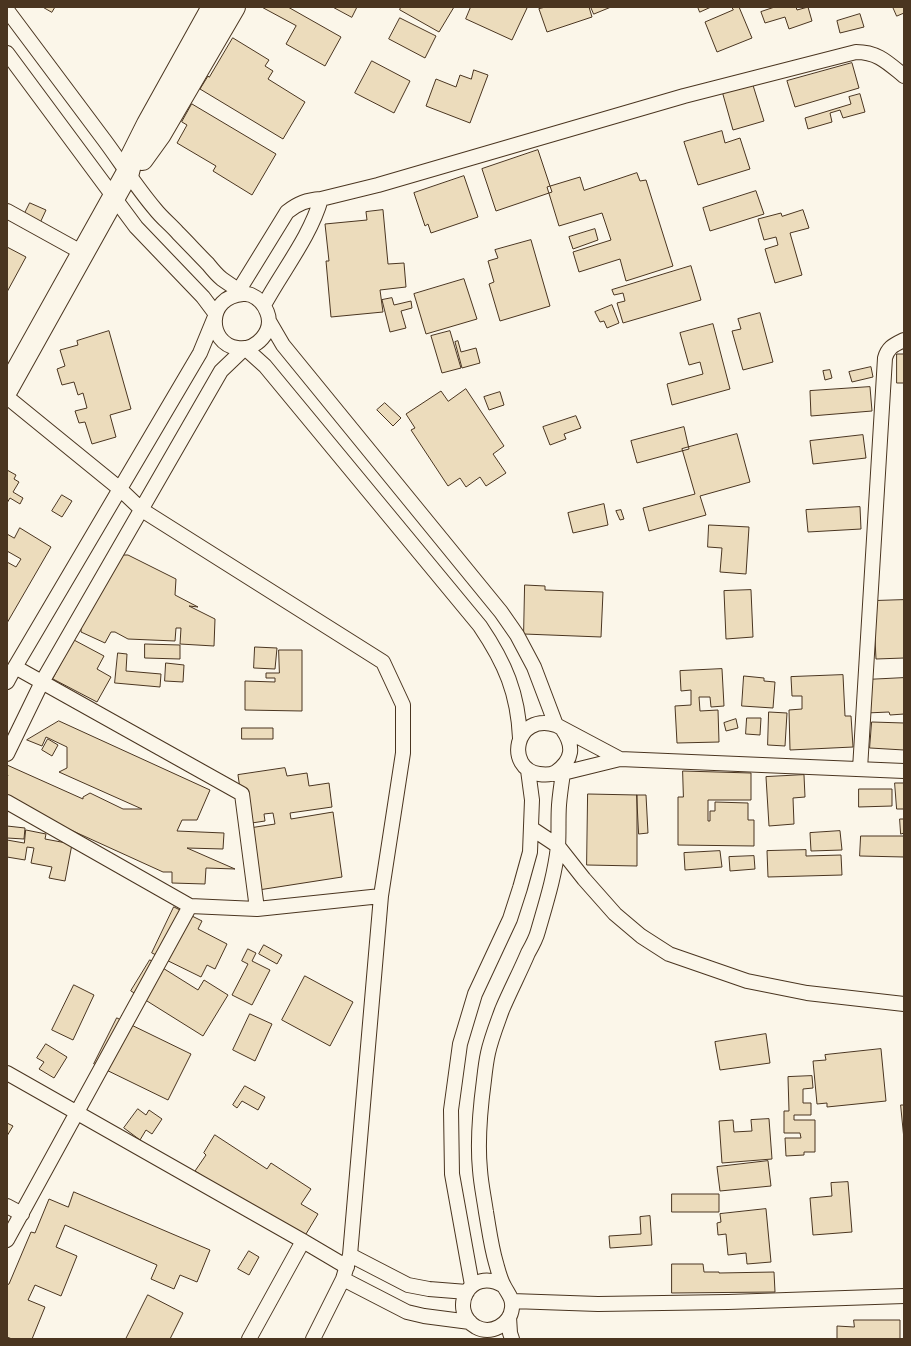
<!DOCTYPE html>
<style>
body{margin:0}
#map{position:relative;width:911px;height:1346px;overflow:hidden;background:#fbf6e9;font-family:"DejaVu Sans",sans-serif}
canvas{display:block}
.frame{position:absolute;inset:0;border:8px solid #4a3520;pointer-events:none}
</style>
<div id="map">
<canvas width="911" height="1346"></canvas>
<div class="frame"></div>
</div>
<script>
const ctx = document.querySelector('canvas').getContext('2d');
ctx.lineJoin = 'round';
function paint(path, color) { ctx.fillStyle = color; ctx.fill(path, 'evenodd'); }
function stroke(path, color, width, dash) { ctx.strokeStyle = color; ctx.lineWidth = width; ctx.lineCap = dash ? 'butt' : 'round'; ctx.setLineDash(dash || []); ctx.stroke(path); }
const building = new Path2D(`
 M 43,7 L 55,7 L 52,12 Z
 M 262,7 L 288,7 L 341,37 L 325,66 L 286,44 L 296,26 Z
 M 333,7 L 357,7 L 352,17 Z
 M 401,7 L 454,7 L 439,32 L 400,10 Z
 M 471,7 L 525,7 L 527,8 L 512,40 L 466,19 Z
 M 546,7 L 589,7 L 592,17 L 547,32 L 539,9 Z
 M 591,7 L 611,7 L 594,14 Z
 M 698,7 L 711,7 L 700,12 Z
 M 732,7 L 739,7 L 752,38 L 717,52 L 705,22 L 733,10 Z
 M 775,7 L 796,7 L 797,10 L 808,7 L 812,21 L 789,29 L 785,17 L 765,23 L 761,12 Z
 M 893,7 L 904,7 L 904,13 L 897,16 Z
 M 860,14 L 864,27 L 840,33 L 837,21 Z
 M 400,18 L 436,36 L 425,58 L 389,39 Z
 M 233,38 L 269,60 L 265,66 L 273,71 L 268,79 L 305,102 L 283,139 L 200,89 L 208,76 L 209,77 Z
 M 372,61 L 410,81 L 394,113 L 355,93 Z
 M 852,63 L 859,88 L 795,107 L 787,81 Z
 M 474,70 L 488,75 L 470,123 L 426,106 L 436,79 L 456,87 L 460,75 L 471,79 Z
 M 752,82 L 764,121 L 733,130 L 722,91 Z
 M 860,94 L 865,112 L 843,118 L 840,110 L 830,113 L 832,122 L 808,129 L 805,118 L 851,104 L 849,97 Z
 M 192,104 L 276,154 L 252,195 L 213,171 L 216,166 L 177,143 L 187,125 L 182,122 Z
 M 722,131 L 725,143 L 740,138 L 750,169 L 698,185 L 684,142 Z
 M 538,150 L 552,192 L 496,211 L 482,169 Z
 M 637,173 L 640,181 L 646,180 L 673,266 L 626,281 L 620,259 L 579,272 L 573,252 L 611,240 L 602,213 L 559,226 L 547,187 L 580,177 L 584,190 Z
 M 464,176 L 478,217 L 431,233 L 428,224 L 425,226 L 414,193 Z
 M 756,191 L 764,214 L 710,231 L 703,208 Z
 M 30,203 L 46,210 L 40,223 L 24,215 Z
 M 383,210 L 388,264 L 404,263 L 406,287 L 380,290 L 383,312 L 331,317 L 326,261 L 329,261 L 325,224 L 367,220 L 366,212 Z
 M 803,210 L 809,228 L 790,233 L 802,275 L 775,283 L 765,249 L 778,245 L 776,237 L 764,240 L 758,219 L 781,213 L 782,216 Z
 M 595,229 L 598,240 L 573,249 L 569,237 Z
 M 531,240 L 550,306 L 500,321 L 489,284 L 494,282 L 488,261 L 498,258 L 495,250 Z
 M 7,247 L 26,257 L 7,292 Z
 M 691,266 L 701,300 L 623,323 L 617,303 L 625,301 L 623,293 L 614,295 L 612,290 Z
 M 464,279 L 477,319 L 426,334 L 414,294 Z
 M 392,298 L 394,305 L 411,301 L 412,308 L 401,311 L 406,328 L 390,332 L 382,300 Z
 M 612,305 L 619,323 L 607,328 L 604,321 L 600,322 L 595,312 Z
 M 760,313 L 773,362 L 743,370 L 732,331 L 741,329 L 738,319 Z
 M 713,324 L 730,389 L 672,405 L 667,384 L 703,374 L 700,362 L 689,365 L 680,333 Z
 M 109,331 L 131,409 L 110,415 L 116,437 L 92,444 L 85,422 L 79,423 L 75,411 L 87,408 L 83,393 L 78,395 L 74,382 L 62,385 L 57,369 L 65,366 L 60,350 L 78,345 L 77,341 Z
 M 450,331 L 461,368 L 442,373 L 431,336 Z
 M 458,341 L 461,352 L 476,348 L 480,363 L 462,368 L 455,342 Z
 M 897,354 L 904,354 L 904,383 L 897,383 Z
 M 871,367 L 873,377 L 852,382 L 849,372 Z
 M 830,370 L 832,378 L 825,380 L 823,371 Z
 M 870,387 L 872,411 L 811,416 L 810,391 Z
 M 466,389 L 504,446 L 493,454 L 506,473 L 486,486 L 480,477 L 466,487 L 460,478 L 448,486 L 411,430 L 415,428 L 406,414 L 441,391 L 448,401 Z
 M 500,392 L 504,405 L 489,410 L 484,397 Z
 M 385,403 L 401,418 L 393,426 L 377,410 Z
 M 576,416 L 581,428 L 564,434 L 566,439 L 550,445 L 543,427 Z
 M 684,427 L 689,449 L 637,463 L 631,441 Z
 M 737,434 L 750,482 L 700,496 L 706,515 L 649,531 L 643,508 L 695,494 L 682,449 Z
 M 863,435 L 866,458 L 813,464 L 810,441 Z
 M 7,470 L 16,475 L 14,479 L 19,482 L 13,492 L 23,498 L 20,504 L 10,498 L 7,503 Z
 M 62,495 L 72,501 L 62,517 L 52,511 Z
 M 604,504 L 608,525 L 573,533 L 568,513 Z
 M 860,507 L 861,529 L 808,532 L 806,510 Z
 M 621,510 L 624,519 L 620,520 L 616,511 Z
 M 709,525 L 749,527 L 746,574 L 720,572 L 722,548 L 708,547 Z
 M 20,528 L 51,547 L 7,623 L 7,562 L 16,567 L 21,559 L 7,551 L 7,534 L 14,538 Z
 M 117,555 L 128,555 L 176,579 L 175,595 L 198,607 L 189,606 L 215,619 L 214,646 L 180,644 L 181,628 L 176,628 L 175,641 L 128,639 L 115,632 L 111,632 L 105,643 L 81,632 L 81,627 Z
 M 525,585 L 545,586 L 545,590 L 603,592 L 601,637 L 524,634 Z
 M 751,590 L 753,637 L 726,639 L 724,591 Z
 M 904,600 L 904,658 L 876,659 L 873,601 Z
 M 74,640 L 104,656 L 97,669 L 111,677 L 97,702 L 53,679 Z
 M 145,644 L 180,645 L 180,659 L 145,658 Z
 M 255,647 L 277,648 L 275,669 L 254,668 Z
 M 279,650 L 302,650 L 302,711 L 245,710 L 245,681 L 275,682 L 275,678 L 266,678 L 266,673 L 279,673 Z
 M 118,653 L 127,654 L 126,671 L 161,674 L 160,687 L 115,683 Z
 M 166,663 L 184,665 L 183,682 L 165,681 Z
 M 722,669 L 724,706 L 711,707 L 710,697 L 699,697 L 700,711 L 718,710 L 719,742 L 677,743 L 675,706 L 691,705 L 691,690 L 681,691 L 680,671 Z
 M 843,675 L 845,716 L 851,716 L 853,747 L 790,750 L 789,710 L 802,709 L 802,696 L 792,696 L 791,677 Z
 M 744,676 L 764,678 L 764,681 L 775,682 L 773,708 L 742,706 Z
 M 904,678 L 904,714 L 890,715 L 889,712 L 866,713 L 864,680 Z
 M 769,712 L 787,713 L 785,746 L 768,745 Z
 M 747,718 L 761,718 L 760,735 L 746,734 Z
 M 736,719 L 738,728 L 726,731 L 724,723 Z
 M 59,721 L 210,790 L 197,820 L 182,820 L 177,831 L 224,833 L 223,849 L 187,848 L 235,869 L 206,868 L 205,884 L 172,883 L 172,872 L 163,872 L 7,801 L 7,776 L 8,776 L 7,774 L 7,765 L 83,799 L 83,797 L 90,793 L 123,809 L 142,809 L 59,772 L 67,768 L 67,747 L 46,737 L 42,746 L 27,740 Z
 M 872,722 L 904,723 L 904,750 L 870,748 Z
 M 242,728 L 273,728 L 273,739 L 242,739 Z
 M 48,739 L 58,745 L 52,756 L 42,750 Z
 M 285,768 L 287,776 L 307,773 L 309,786 L 329,783 L 332,807 L 290,813 L 291,819 L 333,812 L 342,877 L 252,891 L 243,829 L 275,824 L 273,813 L 264,814 L 265,821 L 245,824 L 238,775 Z
 M 683,771 L 751,773 L 751,800 L 708,800 L 708,821 L 710,821 L 710,811 L 715,811 L 715,802 L 748,803 L 748,820 L 754,820 L 754,846 L 678,845 L 678,797 L 683,797 Z
 M 804,775 L 805,797 L 793,798 L 794,824 L 769,826 L 766,777 Z
 M 895,783 L 904,783 L 904,809 L 897,809 Z
 M 859,789 L 892,789 L 892,806 L 859,807 Z
 M 588,794 L 637,795 L 637,866 L 587,865 Z
 M 637,795 L 646,795 L 648,833 L 639,834 Z
 M 900,819 L 904,819 L 904,833 L 901,834 Z
 M 7,826 L 25,828 L 24,839 L 7,838 Z
 M 26,830 L 46,834 L 45,839 L 72,844 L 65,881 L 49,878 L 52,867 L 31,863 L 34,848 L 27,847 L 25,860 L 7,857 L 7,840 L 24,843 Z
 M 840,831 L 842,850 L 811,851 L 810,833 Z
 M 861,836 L 904,836 L 904,857 L 860,856 Z
 M 806,850 L 806,856 L 841,855 L 842,875 L 768,877 L 767,851 Z
 M 720,851 L 722,867 L 685,870 L 684,853 Z
 M 754,856 L 755,869 L 730,871 L 729,857 Z
 M 174,907 L 202,921 L 198,929 L 227,944 L 215,969 L 207,965 L 201,977 L 152,953 Z
 M 264,945 L 282,955 L 277,964 L 259,954 Z
 M 248,949 L 256,953 L 252,961 L 270,970 L 252,1005 L 232,995 L 248,964 L 242,961 Z
 M 150,960 L 198,990 L 204,980 L 228,995 L 203,1036 L 131,991 Z
 M 305,976 L 353,1002 L 330,1046 L 282,1020 Z
 M 74,985 L 94,995 L 73,1040 L 52,1030 Z
 M 250,1014 L 272,1024 L 255,1061 L 233,1050 Z
 M 117,1018 L 191,1054 L 168,1100 L 94,1064 Z
 M 766,1034 L 770,1063 L 720,1070 L 715,1042 Z
 M 46,1044 L 67,1057 L 54,1078 L 39,1069 L 44,1062 L 37,1058 Z
 M 881,1049 L 886,1101 L 827,1107 L 827,1103 L 817,1104 L 813,1061 L 826,1060 L 825,1055 Z
 M 812,1076 L 813,1088 L 803,1089 L 803,1103 L 811,1103 L 811,1115 L 794,1115 L 794,1120 L 815,1120 L 815,1152 L 804,1152 L 804,1155 L 786,1156 L 785,1138 L 801,1138 L 800,1133 L 784,1133 L 784,1111 L 789,1111 L 788,1077 Z
 M 245,1086 L 265,1097 L 258,1110 L 242,1101 L 237,1108 L 233,1105 Z
 M 901,1105 L 904,1105 L 904,1139 Z
 M 138,1109 L 146,1115 L 149,1110 L 162,1119 L 152,1134 L 146,1130 L 140,1140 L 124,1128 Z
 M 769,1119 L 772,1159 L 722,1163 L 719,1121 L 733,1120 L 734,1132 L 752,1131 L 751,1120 Z
 M 7,1123 L 13,1126 L 7,1136 Z
 M 215,1135 L 267,1169 L 271,1163 L 311,1189 L 301,1204 L 318,1214 L 303,1239 L 195,1171 L 206,1155 L 204,1153 Z
 M 768,1161 L 771,1186 L 720,1191 L 717,1167 Z
 M 848,1182 L 852,1232 L 813,1235 L 810,1198 L 832,1196 L 831,1183 Z
 M 74,1192 L 210,1250 L 197,1282 L 180,1275 L 174,1289 L 151,1279 L 157,1265 L 65,1225 L 56,1247 L 77,1256 L 61,1296 L 35,1285 L 28,1300 L 45,1307 L 32,1339 L 12,1339 L 7,1337 L 7,1285 L 9,1284 L 31,1232 L 35,1233 L 49,1199 L 68,1207 Z
 M 672,1194 L 719,1194 L 719,1212 L 672,1212 Z
 M 766,1209 L 771,1262 L 747,1264 L 746,1253 L 728,1255 L 726,1234 L 718,1235 L 717,1223 L 721,1222 L 720,1214 Z
 M 650,1216 L 652,1245 L 610,1248 L 609,1236 L 641,1234 L 640,1217 Z
 M 249,1251 L 259,1257 L 249,1275 L 238,1269 Z
 M 672,1264 L 703,1264 L 704,1272 L 719,1272 L 719,1273 L 774,1272 L 775,1292 L 672,1293 Z
 M 148,1295 L 183,1313 L 170,1339 L 126,1339 Z
 M 854,1320 L 900,1320 L 900,1339 L 837,1339 L 837,1326 L 854,1327 Z`);
paint(building, '#ecdcbc');
stroke(building, '#4a3520', 1);
const minor = new Path2D(`
 M 7,10 C 40,54 72,97 105,141 C 122,164 137,188 155,209 C 162,218 171,225 178,233 C 188,243 198,254 208,264 C 212,269 217,275 222,279 C 229,284 236,288 242,293 C 245,294 248,294 251,295 C 258,298 264,304 267,312 C 275,331 256,351 237,348 C 207,343 206,297 243,294
 M 7,53 L 136,227 L 203,297 L 215,313
 M 7,211 L 83,253
 M 234,294 L 239,290 L 287,212 C 298,203 307,200 321,199 L 378,185 L 684,96 L 856,52 C 878,52 888,63 904,76
 M 264,305 C 283,270 310,237 321,199
 M 269,321 L 283,345 L 501,612 L 517,635 L 534,667 L 556,725
 M 7,397 L 120,489 L 142,510 L 383,662 L 403,705 L 403,753 L 381,896 L 350,1255 L 343,1279 L 313,1339
 M 15,667 L 242,794 L 257,909
 M 7,682 L 15,667 L 200,353 L 214,319
 M 7,754 L 42,682 L 221,371 L 245,348 L 265,366 L 480,626 C 505,663 518,693 520,738
 M 620,759 L 904,771
 M 860,769 L 885,358 C 888,347 894,345 904,340
 M 554,774 L 563,773 L 620,759 L 556,725 C 514,712 505,769 539,774 C 545,775 551,775 556,772 C 573,760 574,746 563,730
 M 7,802 L 190,906 L 257,909 L 381,896
 M 531,828 L 558,846 L 584,879 L 615,914 L 641,936 L 669,954 L 747,981 L 807,993 L 904,1004
 M 7,1073 L 303,1241 L 347,1267
 M 7,1206 L 22,1214
 M 7,1240 L 190,906
 M 350,1255 L 408,1285 L 429,1289 L 467,1292
 M 343,1279 L 407,1312 L 424,1316 L 470,1322
 M 472,1285 L 452,1174 L 451,1110 L 460,1044 L 475,994 L 510,919 L 520,888 L 530,852 L 532,800 L 528,770
 M 504,1286 C 469,1265 448,1311 476,1327 C 491,1335 510,1325 512,1308 C 513,1298 508,1294 504,1286 C 500,1279 498,1270 496,1263 C 491,1246 489,1229 486,1212 C 484,1198 481,1184 480,1170 C 477,1140 480,1110 484,1080 C 485,1071 486,1062 488,1053 C 491,1039 497,1024 502,1010 C 510,991 520,972 528,953 C 532,946 536,939 538,931 C 546,903 555,875 558,846 C 559,833 558,819 559,805 C 560,792 562,780 564,767
 M 512,1301 L 598,1304 L 728,1302 L 904,1296
 M 509,1317 L 510,1333 L 512,1339
 M 249,1339 L 303,1241`);
const primary = new Path2D(`
 M 142,159 L 160,134 L 234,7
 M 7,389 L 128,172 L 132,156 L 148,124 L 213,7`);
stroke(minor, '#4a3520', 16);
stroke(primary, '#4a3520', 24);
stroke(minor, '#fbf6e9', 14);
stroke(primary, '#fbf6e9', 22);
</script>
